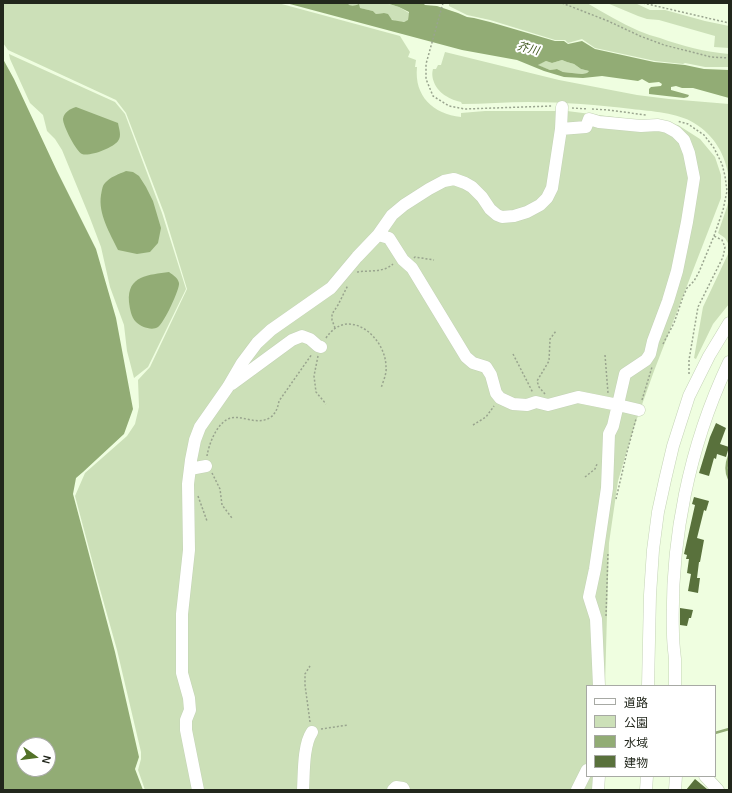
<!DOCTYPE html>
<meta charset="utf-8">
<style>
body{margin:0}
#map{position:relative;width:732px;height:793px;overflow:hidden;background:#effee0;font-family:Arial,"Noto Sans JP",sans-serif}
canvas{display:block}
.frame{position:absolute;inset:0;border:4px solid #22271c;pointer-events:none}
.legend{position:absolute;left:586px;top:685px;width:130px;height:92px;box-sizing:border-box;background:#fff;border:1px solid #a7a9a4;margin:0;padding:5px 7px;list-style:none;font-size:12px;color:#22271c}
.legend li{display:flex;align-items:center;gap:8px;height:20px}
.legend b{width:20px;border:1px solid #a7a9a4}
.north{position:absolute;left:16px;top:737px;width:40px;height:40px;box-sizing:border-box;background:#fff;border:1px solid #a7a9a4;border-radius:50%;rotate:104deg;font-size:11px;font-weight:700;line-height:16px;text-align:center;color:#22271c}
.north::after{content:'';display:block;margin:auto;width:14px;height:18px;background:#527127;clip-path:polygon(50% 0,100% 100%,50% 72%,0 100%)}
</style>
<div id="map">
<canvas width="732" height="793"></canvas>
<div class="frame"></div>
<ul class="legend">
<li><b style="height:5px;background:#fff"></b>道路</li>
<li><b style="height:11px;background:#cce0b8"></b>公園</li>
<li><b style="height:11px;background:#92ac75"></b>水域</li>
<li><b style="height:11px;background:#59713c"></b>建物</li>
</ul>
<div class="north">N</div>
</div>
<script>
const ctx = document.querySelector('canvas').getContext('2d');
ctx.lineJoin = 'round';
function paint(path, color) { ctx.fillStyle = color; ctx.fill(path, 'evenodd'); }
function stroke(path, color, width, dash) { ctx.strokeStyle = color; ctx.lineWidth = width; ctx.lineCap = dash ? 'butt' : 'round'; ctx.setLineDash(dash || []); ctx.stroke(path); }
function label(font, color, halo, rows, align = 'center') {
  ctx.font = font + ' Arial,"Noto Sans JP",sans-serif'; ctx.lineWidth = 4; ctx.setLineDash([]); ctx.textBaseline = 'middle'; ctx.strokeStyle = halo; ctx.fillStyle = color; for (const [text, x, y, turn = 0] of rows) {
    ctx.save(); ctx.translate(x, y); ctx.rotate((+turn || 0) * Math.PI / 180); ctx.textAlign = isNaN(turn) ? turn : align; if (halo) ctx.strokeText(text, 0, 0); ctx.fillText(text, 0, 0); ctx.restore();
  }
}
paint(new Path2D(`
 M 3,3 L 278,3 L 400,36 L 410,52 L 408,57 L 416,60 L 415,67 L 417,67 C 414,96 433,114 461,117 L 461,113 L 485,111 L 556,111 L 559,116 L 549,189 L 538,204 L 503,214 L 457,178 L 401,205 L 331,286 L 273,327 L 195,433 L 181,600 L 196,790 L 145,790 L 138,770 L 141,759 L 141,752 L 117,650 L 96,575 L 75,496 L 85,473 L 127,436 L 135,424 L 139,407 L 138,380 L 150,367 L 187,289 L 164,213 L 126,113 L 116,100 L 8,50 L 3,43 Z
 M 347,3 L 385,3 L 399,7 L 409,13 L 408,21 C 397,24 391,20 384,13 L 376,14 L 373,11 L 350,6 Z
 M 449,3 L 587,3 C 604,13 621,23 639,31 C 646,34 653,36 660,38 C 682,46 705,52 729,54 L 729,67 L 705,67 L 685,63 L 683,64 L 655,61 L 595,48 L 582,39 L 568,43 L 565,40 L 555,40 L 490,20 L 467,15 L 449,6 Z
 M 607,3 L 635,3 L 650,10 L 665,10 L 705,21 L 729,26 L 729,48 L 714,47 L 715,36 L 659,20 L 647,19 L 638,16 Z
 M 445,52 L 559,80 L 637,95 L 669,99 L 729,104 L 729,178 C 725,154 715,136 694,123 C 679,113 650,111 632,109 C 598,105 564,102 529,102 C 507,102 484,104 462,104 L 461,102 C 456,101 450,99 446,96 C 437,91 430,79 433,69 L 436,69 L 438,65 L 441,65 Z
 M 9,54 L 115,102 L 125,114 L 162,213 L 186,289 L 148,367 L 134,378 L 127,351 L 124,325 L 110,287 L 101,247 L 90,218 L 62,150 L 55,139 L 47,131 L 43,115 L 30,103 L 10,59 Z
 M 562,60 L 567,62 L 574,64 L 581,69 L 589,71 L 587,73 L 582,74 L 572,73 L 563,72 L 557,69 L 550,70 L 537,65 L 546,61 L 552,63 Z
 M 567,111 L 678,125 L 700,139 L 715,157 L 721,175 L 721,198 L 654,371 L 634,427 L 618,481 L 609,543 L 605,686 L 587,686 L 587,776 L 602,776 L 602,790 L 201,790 L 188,726 L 185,675 L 190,478 L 197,443 L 256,349 L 315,302 L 390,221 L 436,187 L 458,182 L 494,215 L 540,208 Z
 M 729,199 L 729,245 L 725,238 L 718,233 L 727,207 Z
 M 729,252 L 729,304 L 713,324 L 696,359 L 694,358 L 703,307 Z`), '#cce0b8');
paint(new Path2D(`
 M 286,3 L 347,3 C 351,7 354,6 359,4 L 360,8 L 373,11 L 376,14 L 384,13 L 388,14 L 392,20 L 404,22 L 408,20 L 409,12 L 399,7 L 386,3 L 423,3 L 425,5 L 437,6 L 458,13 L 467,17 L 474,18 L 490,22 L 555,41 L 564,41 L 568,44 L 582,41 L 595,49 L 654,62 L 685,65 L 704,69 L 729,70 L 729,98 L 693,88 L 682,88 L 676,86 L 671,87 L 671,90 L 689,95 L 688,97 L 684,98 L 649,94 L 649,89 L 651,87 L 661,86 L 662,84 L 659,82 L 649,83 L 642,79 L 638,81 L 602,76 L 583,78 L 564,77 L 544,71 L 517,60 L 462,50 ZM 562,60 L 567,62 L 574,64 L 581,69 L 589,71 L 587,73 L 582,74 L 572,73 L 563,72 L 557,69 L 550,70 L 538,65 L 546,61 L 552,63 Z
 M 3,59 L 14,79 L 57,171 L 96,249 L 116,318 L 133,409 L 124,434 L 83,472 L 76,478 L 73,494 L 115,652 L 139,757 L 135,769 L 143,790 L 3,790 ZM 24,745 L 48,745 L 48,769 L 24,769 Z
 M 76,107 L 118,123 C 119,129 122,136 118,141 C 113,148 89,157 82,154 C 76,151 63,126 63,119 C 64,112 70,109 76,107 Z
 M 126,171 L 133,172 L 139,176 L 146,187 L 153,201 L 161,228 L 158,243 L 150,252 L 137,254 L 118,250 C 110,233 98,214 101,195 C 102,191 102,186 105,183 C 110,177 119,174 126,171 Z
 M 169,272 C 173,275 178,278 179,283 C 180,289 164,323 158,327 C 152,331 141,327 136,322 C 131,317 130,309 129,302 C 127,275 149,275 169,272 Z`), '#92ac75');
stroke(new Path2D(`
 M 729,456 C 726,464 725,471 729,479
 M 715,733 L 729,729`), '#92ac75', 2.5);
paint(new Path2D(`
 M 716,423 L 726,428 L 720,444 L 729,447 L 726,457 L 717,454 L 716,459 L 714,458 L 709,476 L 699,473 L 710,437 Z
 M 694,497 L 709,501 L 706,511 L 704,510 L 697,538 L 704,540 L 700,562 L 699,562 L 697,578 L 700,578 L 698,593 L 688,591 L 691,574 L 687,573 L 689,559 L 686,559 L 687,555 L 684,554 L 695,505 L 692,504 Z
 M 680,608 L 693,610 L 691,618 L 689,618 L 687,626 L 680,625 Z
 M 695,779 L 707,789 L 708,790 L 686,790 Z`), '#59713c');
const minor = new Path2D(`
 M 561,129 L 562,107
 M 378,235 L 389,238 L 403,260 L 412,268 L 466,357 L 473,363 L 486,367 L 491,375 L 496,393 L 500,398 L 513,404 L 527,405 L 536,402 L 548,405 L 578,397 L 618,405 L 639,410
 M 232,384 L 292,340 L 302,336 L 310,339 L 318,346 L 321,347
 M 190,469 L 206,466
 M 648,686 L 650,595 L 653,550 L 658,512 L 665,480 L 673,446 L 689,396 L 709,356 L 729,323
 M 675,686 C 675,677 675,668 675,659 C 674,650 673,642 673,634 C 670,541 689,446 729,362
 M 705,776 L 718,790
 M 198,790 L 186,730 L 186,720 L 190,710 L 189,698 L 182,673 L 182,614 L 189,550 L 188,484 L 191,460 L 195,440 L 200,427 L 228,387 L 242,363 L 257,343 L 271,330 L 331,288 L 357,257 L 378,235 L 392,215 L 404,205 L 429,189 L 444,181 L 454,179 L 465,183 L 472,187 L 482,197 L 490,209 L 497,215 L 502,217 L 514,216 L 527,212 L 540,205 L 547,198 L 552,188 L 561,129 L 586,127 L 589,119 L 599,122 L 641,126 L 658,125 L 667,127 L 676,132 L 684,140 L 689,153 L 694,178 L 687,222 L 677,271 L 668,301 L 653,341 L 650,354 L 646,360 L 625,374 L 613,426 L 609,434 L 607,488 L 595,569 L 589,597 L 596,619 L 599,686
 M 303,790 C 304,774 303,745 312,732
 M 393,790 L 396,787 L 403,788 L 404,790
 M 577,790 L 587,770
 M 598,790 L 599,776
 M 646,790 L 647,776
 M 675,790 L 676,776`);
stroke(minor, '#c4d3b6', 13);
stroke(new Path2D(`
 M 443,3 L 426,64 L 426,79 L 433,96 L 449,106 L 465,109 L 552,106
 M 562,3 L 608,21 L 640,36 L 664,45 L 711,57 L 729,58
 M 643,3 L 729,23
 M 572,108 L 588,109
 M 592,109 L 608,110 L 646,115
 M 414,258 L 415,257 L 434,260
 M 357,272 C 369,270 383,273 393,264
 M 335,328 L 332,320 L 332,314 L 338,305 L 348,285
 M 326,338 C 348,305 386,337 386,367 C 387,373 383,382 381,388
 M 663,344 L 674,323 L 683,297 L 687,288 L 694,281 L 699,272 L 714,236 L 723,210 L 727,191 L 725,176 L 722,164 L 714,148 L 704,135 L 688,124 L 677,121
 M 513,354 L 530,387 L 533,393
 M 605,355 L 608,393
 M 318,356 L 314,376 L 316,392 L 326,404
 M 689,374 L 689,360 L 698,307 L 723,257 L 725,247 L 722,240 L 714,236
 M 545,394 L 539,387 L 537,381 L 549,361 L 550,339 L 556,331
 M 642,400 L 652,367
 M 473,425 L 486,417 L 494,406
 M 207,456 C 209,444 216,425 228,419 C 241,413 256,427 271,417 C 276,413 278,407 279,401 L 312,354
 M 212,473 L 220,489 L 222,505 L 232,518
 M 585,477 L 595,469 L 597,464
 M 198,496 L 207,521
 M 616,499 L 627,452 L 636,419
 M 606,616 L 608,552
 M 310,722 L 305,685 L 305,674 L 310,666
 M 321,729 L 348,725`), '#99a48e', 1.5, [2, 2]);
stroke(minor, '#fff', 12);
label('italic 11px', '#3c5519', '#fff', [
 ["芥川",528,49,14]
]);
</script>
